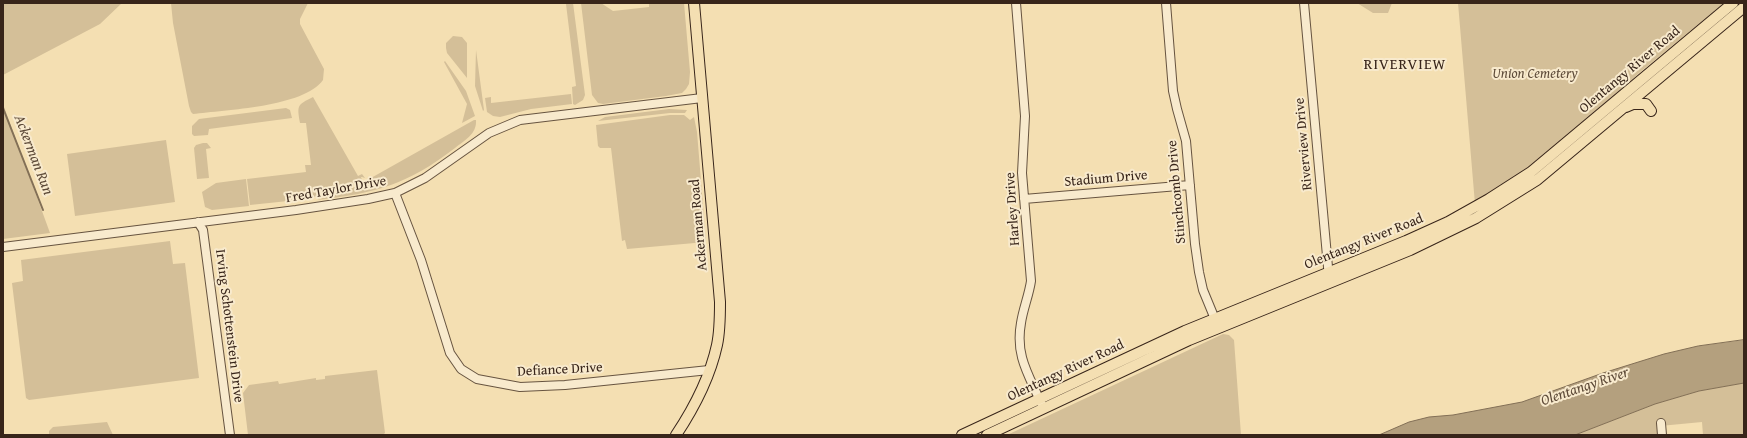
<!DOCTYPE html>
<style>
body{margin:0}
#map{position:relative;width:1747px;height:438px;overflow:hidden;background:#f4dfb2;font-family:"Gentium Book Plus",serif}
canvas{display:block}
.frame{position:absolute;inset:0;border:4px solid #38251a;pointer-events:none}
</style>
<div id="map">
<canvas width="1747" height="438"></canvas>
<div class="frame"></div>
</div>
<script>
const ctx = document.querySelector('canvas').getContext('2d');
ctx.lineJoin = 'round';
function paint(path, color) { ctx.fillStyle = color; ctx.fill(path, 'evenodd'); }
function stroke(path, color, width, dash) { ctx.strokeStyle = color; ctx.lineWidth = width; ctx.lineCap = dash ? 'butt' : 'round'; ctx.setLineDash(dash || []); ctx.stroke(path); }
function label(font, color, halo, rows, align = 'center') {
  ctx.font = font + ' "Gentium Book Plus",serif'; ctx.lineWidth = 4; ctx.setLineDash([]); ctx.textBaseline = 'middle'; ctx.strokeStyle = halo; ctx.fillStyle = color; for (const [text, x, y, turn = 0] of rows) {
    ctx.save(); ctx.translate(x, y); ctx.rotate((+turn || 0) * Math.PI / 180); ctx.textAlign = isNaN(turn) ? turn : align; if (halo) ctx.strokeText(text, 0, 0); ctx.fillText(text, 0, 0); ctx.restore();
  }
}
paint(new Path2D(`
 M 3,3 L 122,3 L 100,24 L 3,75 Z
 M 171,3 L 308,3 L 300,19 L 300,24 L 324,69 L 323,80 C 304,107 225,110 193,114 L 191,112 L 189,106 L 173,23 Z
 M 573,3 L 585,95 L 583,100 L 575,105 L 573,104 L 572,87 L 576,86 L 566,4 Z
 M 581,3 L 601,3 L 613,11 L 649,7 L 649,3 L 684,3 L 690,72 L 689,84 L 686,89 L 682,93 L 666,96 L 603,104 L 598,103 L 592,95 Z
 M 1357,3 L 1392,3 L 1388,13 L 1373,13 Z
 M 1458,3 L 1724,3 L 1639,73 L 1586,122 L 1521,175 L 1475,204 Z
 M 453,36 L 462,37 L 467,43 L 467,78 L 447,53 L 446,48 L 446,43 Z
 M 476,50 L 484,110 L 483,111 L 475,86 Z
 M 445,61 L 466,91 L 475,116 L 462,123 L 467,104 L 444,62 Z
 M 571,94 L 572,104 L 531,109 L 500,117 L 493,116 L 487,112 L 485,98 L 491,97 L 491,103 Z
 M 313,97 L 358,176 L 362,174 L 365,178 L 362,177 L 361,177 L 362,180 C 328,199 288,201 250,205 L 247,179 L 306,172 L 305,165 L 311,165 L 306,123 L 300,123 C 297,105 297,105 313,97 Z
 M 3,104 L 50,233 L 3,239 Z
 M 286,108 L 290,110 L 292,118 L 209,129 L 208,135 L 194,136 L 192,134 L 192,126 L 199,119 Z
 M 669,109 L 687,110 L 685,113 L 670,113 L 598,121 L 605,117 Z
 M 670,115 L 684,115 L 690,120 L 694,117 L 697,132 L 706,242 L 627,249 L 625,240 L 622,241 L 611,148 L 600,148 L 598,146 L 596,125 Z
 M 474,120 L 476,120 C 477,134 465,140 455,148 C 407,185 376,193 317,200 L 355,187 Z
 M 166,140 L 175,202 L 75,216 L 67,154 Z
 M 203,143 L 207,143 L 211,148 L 206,149 L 209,178 L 197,179 L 194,148 L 196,145 Z
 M 246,179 L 249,206 L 212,210 L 205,207 L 202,192 L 216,183 Z
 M 170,241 L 173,264 L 185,263 L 199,378 L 29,400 L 26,398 L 12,283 L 23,281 L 21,260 Z
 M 1223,334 L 1229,335 L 1234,340 L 1241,435 L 1007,435 Z
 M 377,370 L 385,433 L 383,435 L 248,435 L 243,393 L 249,385 L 278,381 L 279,384 L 316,378 L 316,380 L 325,379 L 325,376 Z
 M 1744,383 L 1744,435 L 1703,435 L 1702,422 L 1660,426 L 1660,435 L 1575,435 L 1655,404 L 1699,391 Z
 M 107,422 L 113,435 L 49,435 L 49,431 L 53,427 Z`), '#d4bf98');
const water = new Path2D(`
 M 1744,340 L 1744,383 L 1699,391 L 1655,404 L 1575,435 L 1379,435 L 1409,422 L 1429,417 L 1453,415 L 1522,402 L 1603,373 L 1664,354 L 1698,346 Z`);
paint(water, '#b4a07e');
stroke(water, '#826f56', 1);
stroke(new Path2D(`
 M 3,108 L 43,210`), '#826f56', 2);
const minor = new Path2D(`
 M 1016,3 L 1025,116 L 1022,173 L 1031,281 C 1029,295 1023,309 1021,323 C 1015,356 1029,375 1041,403
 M 1166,3 L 1173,91 L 1177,109 L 1186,141 L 1195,244 L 1199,272 L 1203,290 L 1217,324
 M 1304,3 L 1329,278
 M 395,193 L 421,260 L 450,353 L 461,369 L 477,379 L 520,387 L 565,385 L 709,370
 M 1024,199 L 1190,185
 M 198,222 L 203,230 L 230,435
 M 3,247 L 296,210 L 368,199 L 395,193 L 425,178 L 489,133 L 520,120 L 702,98
 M 1661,423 L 1662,435`);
const major = new Path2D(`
 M 1626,107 L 1633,104 L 1646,104 L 1651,111
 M 676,435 C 694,408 710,377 717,345 C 720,331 720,317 720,302 L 694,3
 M 962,435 L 1185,331 L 1406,241 L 1448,222 L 1489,199 L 1531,172 L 1733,3
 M 987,435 L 1189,340 L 1410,250 L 1476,218 L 1537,180 L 1744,7`);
stroke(minor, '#675440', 10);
stroke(major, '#38251a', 12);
stroke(minor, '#f8eacd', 8);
stroke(major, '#f4dfb2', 10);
label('14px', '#38251a', '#f8eacd', [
 ["Olentangy River Road",1630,70,-40],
 ["Riverview Drive",1304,144,-95],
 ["Stadium Drive",1106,179,-5],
 ["Fred Taylor Drive",336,190,-10],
 ["Stinchcomb Drive",1177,192,-95],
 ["Harley Drive",1013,209,-94],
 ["Ackerman Road",699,225,-95],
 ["Olentangy River Road",1364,242,-22],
 ["Irving Schottenstein Drive",229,326,83],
 ["Defiance Drive",560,370,-3],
 ["Olentangy River Road",1066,371,-25]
]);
label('italic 14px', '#5f4c3a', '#f8eacd', [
 ["Union Cemetery",1535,74]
]);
ctx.letterSpacing = '1px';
label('15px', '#38251a', '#f8eacd', [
 ["RIVERVIEW",1405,65]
]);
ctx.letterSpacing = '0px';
label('italic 15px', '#5d4a38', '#f8eacd', [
 ["Ackerman Run",33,155,69],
 ["Olentangy River",1585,387,-19]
]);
</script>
